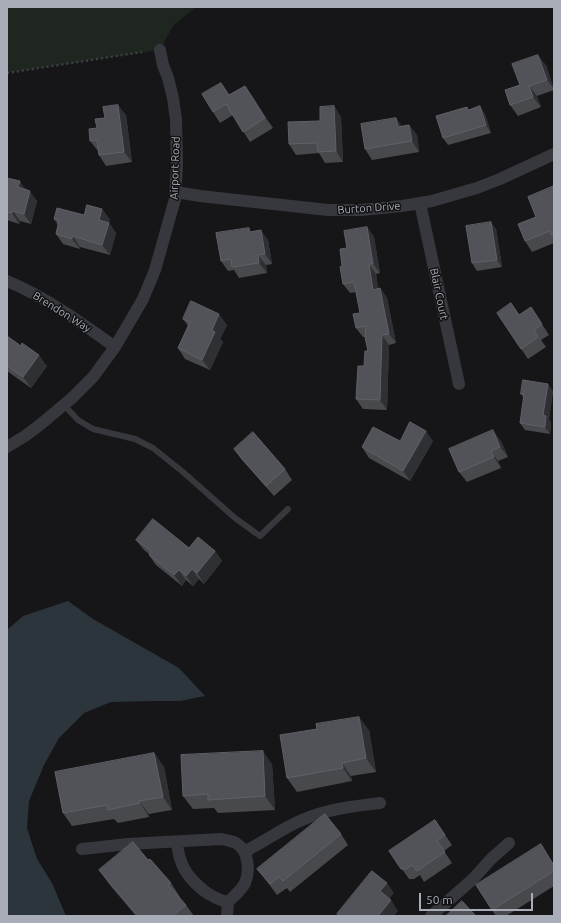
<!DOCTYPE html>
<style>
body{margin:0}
#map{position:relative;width:561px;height:923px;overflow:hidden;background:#161618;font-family:Ubuntu,sans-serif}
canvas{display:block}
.frame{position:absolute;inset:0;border:8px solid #a8adb8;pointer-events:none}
.scale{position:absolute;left:419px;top:893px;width:114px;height:18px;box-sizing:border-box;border:2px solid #a8adb8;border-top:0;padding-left:5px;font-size:12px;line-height:14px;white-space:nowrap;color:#a8adb8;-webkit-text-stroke:3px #111113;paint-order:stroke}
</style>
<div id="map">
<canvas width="561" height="923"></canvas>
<div class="frame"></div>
<div class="scale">50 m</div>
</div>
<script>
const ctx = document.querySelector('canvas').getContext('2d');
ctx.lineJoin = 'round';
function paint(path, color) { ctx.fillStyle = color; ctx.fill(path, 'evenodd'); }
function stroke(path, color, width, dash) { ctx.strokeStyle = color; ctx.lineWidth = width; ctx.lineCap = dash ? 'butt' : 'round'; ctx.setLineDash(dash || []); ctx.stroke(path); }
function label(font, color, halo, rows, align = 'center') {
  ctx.font = font + ' Ubuntu,sans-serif'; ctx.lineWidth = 3; ctx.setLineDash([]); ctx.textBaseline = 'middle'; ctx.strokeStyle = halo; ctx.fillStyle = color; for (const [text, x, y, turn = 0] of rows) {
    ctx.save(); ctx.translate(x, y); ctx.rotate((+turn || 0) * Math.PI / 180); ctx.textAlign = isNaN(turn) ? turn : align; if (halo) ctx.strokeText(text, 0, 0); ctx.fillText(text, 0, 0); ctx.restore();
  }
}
paint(new Path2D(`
 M 7,7 L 196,7 L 173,26 L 160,50 L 7,73 Z`), '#1e261f');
paint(new Path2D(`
 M 68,601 L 93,619 L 179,668 L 205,696 L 180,701 L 151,701 L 111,702 L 84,713 L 59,738 L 44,765 L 29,801 L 27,828 L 37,859 L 52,883 L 66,916 L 7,916 L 7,630 L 23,616 Z`), '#2c353c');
stroke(new Path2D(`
 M 7,73 L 142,52`), '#3d3f44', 2.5, [2, 3]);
stroke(new Path2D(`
 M 64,405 L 78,420 L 93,429 L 135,439 L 153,448 L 183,472 L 235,518 L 260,536 L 288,509`), '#37383d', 6);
stroke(new Path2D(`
 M 176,192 L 200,196 L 328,210 L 361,210 L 402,206 L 432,201 L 477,188 L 500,179 L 554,154
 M 420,203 L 459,384
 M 7,281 C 44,296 83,324 115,347
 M 7,447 L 25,436 L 41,424 L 72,398 L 93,377 L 115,347 L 143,299 L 155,270 L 175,199 L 177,165 L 176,120 L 173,98 L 168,78 L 163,65 L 160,50
 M 82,849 L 128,844 L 221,839 C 226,840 232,841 236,843 C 249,851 250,871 245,883 C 241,891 234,896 228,902 C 218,900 211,896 203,890 C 186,876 179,864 177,842
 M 245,853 L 251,848 C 268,839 285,827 302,820 C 327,809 354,806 380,803
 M 227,916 L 228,902
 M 431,916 L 473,879 L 491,859 L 509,843`), '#37383d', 12);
paint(new Path2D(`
 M 546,65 L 554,90 L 537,96 L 541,107 L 518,116 L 510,105 L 520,85 Z
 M 245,86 L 252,96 L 273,128 L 250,142 L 233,115 L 220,123 L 213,112 L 230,95 Z
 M 334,106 L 341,117 L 343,162 L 325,163 L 319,153 L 296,155 L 289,144 L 320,121 Z
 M 467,107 L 469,110 L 485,114 L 491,133 L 448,145 L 443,138 Z
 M 126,115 L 132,162 L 106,166 L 99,155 L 98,151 L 90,141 L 97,128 Z
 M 409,125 L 417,135 L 419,152 L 372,160 L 365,149 L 402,126 Z
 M 7,178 L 26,189 L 37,201 L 31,224 L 20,221 L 19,224 L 7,220 Z
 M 554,186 L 554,243 L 532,252 L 525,241 L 536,217 Z
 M 102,209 L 110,220 L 109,223 L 116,233 L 110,255 L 80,247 L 80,249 L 63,244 L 56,234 L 58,225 L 54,219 L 84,215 Z
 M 367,227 L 374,237 L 380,273 L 376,274 L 378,289 L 380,288 L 387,298 L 396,343 L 389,345 L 387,410 L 363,409 L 356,399 L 364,366 L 368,351 L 365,337 L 363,337 L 356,328 L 360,313 L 356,292 L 350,293 L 343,284 L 342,266 L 347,248 Z
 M 496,229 L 502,267 L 477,271 L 472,263 Z
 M 252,231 L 268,240 L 272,264 L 266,265 L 267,273 L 239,278 L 234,270 L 228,271 L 221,261 Z
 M 531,307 L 549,335 L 541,340 L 546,347 L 528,359 L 497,313 L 519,315 Z
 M 183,319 L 227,325 L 220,339 L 223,342 L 210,370 L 185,359 L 178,348 L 188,326 Z
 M 7,336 L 47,366 L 31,388 L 7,371 Z
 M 553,391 L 549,419 L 551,423 L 550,434 L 525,430 L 520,423 L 524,398 L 521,394 Z
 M 400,441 L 433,441 L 410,481 L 369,458 L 362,447 Z
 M 501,441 L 508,457 L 498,461 L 501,468 L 467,482 L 459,472 Z
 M 234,449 L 285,469 L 292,480 L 274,496 L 241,459 Z
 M 136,540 L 189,548 L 215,551 L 222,561 L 204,584 L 199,579 L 193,586 L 186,580 L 182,586 L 156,565 L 149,555 L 149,554 L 144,550 Z
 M 369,730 L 376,772 L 351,776 L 352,781 L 297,792 L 287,778 Z
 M 154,753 L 164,767 L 172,810 L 149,814 L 149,817 L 118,823 L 114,819 L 72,826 L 63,813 Z
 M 272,764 L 275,810 L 218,813 L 214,808 L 193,809 L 183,796 Z
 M 435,820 L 452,845 L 444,851 L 452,863 L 424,882 L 420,875 L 414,879 L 409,879 L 389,851 Z
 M 341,834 L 348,845 L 290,892 L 287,888 L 277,895 L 265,879 L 257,869 Z
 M 548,855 L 554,865 L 554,886 L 506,916 L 496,916 L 492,910 Z
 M 148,860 L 171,883 L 180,897 L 179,897 L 186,905 L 194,916 L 136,916 L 109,884 L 99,870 Z`), '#47494d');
paint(new Path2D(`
 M 538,55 L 546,65 L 554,89 L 547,80 Z
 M 245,86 L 252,96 L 273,128 L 265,118 Z
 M 529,86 L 537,96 L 541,107 L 533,97 Z
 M 118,105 L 126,115 L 132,162 L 124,152 Z
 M 334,106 L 341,117 L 343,162 L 336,151 Z
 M 480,106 L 485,114 L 491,133 L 486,125 Z
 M 396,118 L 404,129 L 398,127 Z
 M 409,125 L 417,135 L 419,152 L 412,141 Z
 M 20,181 L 27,192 L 18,187 Z
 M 30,191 L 37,201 L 31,224 L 24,214 Z
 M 102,209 L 110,220 L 109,223 L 116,233 L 110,255 L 102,245 L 99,220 Z
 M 13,211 L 20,221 L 19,224 L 12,213 Z
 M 491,222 L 496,229 L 502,267 L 497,260 Z
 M 367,227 L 374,237 L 380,273 L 373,264 Z
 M 261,230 L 268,240 L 272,264 L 265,254 Z
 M 73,236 L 80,247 L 80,249 L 72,239 Z
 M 258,255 L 266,265 L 267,273 L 259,263 Z
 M 369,264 L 376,274 L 380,299 L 373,290 Z
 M 380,288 L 387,298 L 396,343 L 389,334 Z
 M 219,314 L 227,325 L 220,339 L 223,342 L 210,370 L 202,360 L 212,330 Z
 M 382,335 L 389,345 L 387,410 L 380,400 Z
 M 39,355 L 47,366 L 31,388 L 23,377 Z
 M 548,384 L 553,391 L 549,419 L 551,423 L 550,434 L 545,427 L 543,415 Z
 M 493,430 L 501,441 L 508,457 L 500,447 Z
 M 426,431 L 433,441 L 410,481 L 403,471 Z
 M 491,451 L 498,461 L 501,468 L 494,457 Z
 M 215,551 L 222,561 L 204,584 L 197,573 Z
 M 192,569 L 199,579 L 193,586 L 186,576 Z
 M 179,570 L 186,580 L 182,586 L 174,575 Z
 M 359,717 L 369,730 L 376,772 L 366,758 Z
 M 263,751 L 272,764 L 275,810 L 265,796 Z
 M 154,753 L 164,767 L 172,810 L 163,797 Z
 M 342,763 L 351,776 L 352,781 L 343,768 Z
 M 139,801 L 149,814 L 149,817 L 140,803 Z
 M 541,844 L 548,855 L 554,865 L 554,866 Z
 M 387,883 L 394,893 L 387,902 L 380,891 Z
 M 391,900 L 398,911 L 394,916 L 378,916 Z`), '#2f3033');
const building = new Path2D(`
 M 538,55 L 547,80 L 529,86 L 533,97 L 510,105 L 505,90 L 520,85 L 512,64 Z
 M 221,83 L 229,95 L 245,86 L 265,118 L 243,132 L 226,104 L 213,112 L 202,94 Z
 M 118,105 L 124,152 L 99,155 L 97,140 L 90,141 L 89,129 L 97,128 L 95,119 L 105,118 L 103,107 Z
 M 334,106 L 336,151 L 318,152 L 317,143 L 289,144 L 288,122 L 320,121 L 320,107 Z
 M 480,106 L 486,125 L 443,138 L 436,116 L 467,107 L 468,110 Z
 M 396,118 L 398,127 L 409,125 L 412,141 L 365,149 L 361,124 Z
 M 7,178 L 20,181 L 18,187 L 30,191 L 24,214 L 13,211 L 12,213 L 7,212 Z
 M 554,186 L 554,234 L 551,235 L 550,231 L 525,241 L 518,224 L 536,217 L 528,197 Z
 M 87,205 L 102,209 L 99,220 L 109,223 L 102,245 L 73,236 L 72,239 L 56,234 L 59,220 L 54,219 L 57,208 L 84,215 Z
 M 491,222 L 497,260 L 472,263 L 466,226 Z
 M 367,227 L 373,264 L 369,264 L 373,290 L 380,288 L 389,334 L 382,335 L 380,400 L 356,399 L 358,366 L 364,366 L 365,351 L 368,351 L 365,337 L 366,326 L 356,328 L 353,314 L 360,313 L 354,282 L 343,284 L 340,267 L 342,266 L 340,249 L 347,248 L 344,231 Z
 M 249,228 L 250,232 L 261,230 L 265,254 L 258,255 L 259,263 L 232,267 L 231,259 L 221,261 L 216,233 Z
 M 191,301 L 219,314 L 212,330 L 215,332 L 202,360 L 178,348 L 190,322 L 183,319 Z
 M 511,303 L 519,315 L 531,307 L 542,324 L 534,330 L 538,337 L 521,349 L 497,313 Z
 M 7,336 L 21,346 L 22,343 L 39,355 L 23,377 L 7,366 Z
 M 523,380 L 548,384 L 543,415 L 546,416 L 545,427 L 520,423 L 524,394 L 521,394 Z
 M 410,422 L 426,431 L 403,471 L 362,447 L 373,427 L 400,441 Z
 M 493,430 L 500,447 L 491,451 L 494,457 L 459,472 L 449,449 Z
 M 253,432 L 285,469 L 266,486 L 234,449 Z
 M 153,519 L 189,548 L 198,537 L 215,551 L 197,573 L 192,569 L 186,576 L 179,570 L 174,575 L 149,555 L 151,551 L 136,540 Z
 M 359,717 L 366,758 L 342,763 L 343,768 L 287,778 L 280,735 L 317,729 L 316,724 Z
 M 263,751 L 265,796 L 208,800 L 208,794 L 183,796 L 181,755 Z
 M 154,753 L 163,797 L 139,801 L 140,803 L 108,810 L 107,805 L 63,813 L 55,772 Z
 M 325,814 L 341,834 L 283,881 L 279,877 L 270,884 L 257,869 Z
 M 435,820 L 445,835 L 437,841 L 445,852 L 417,871 L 412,865 L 406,869 L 401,869 L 389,851 Z
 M 133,842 L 148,860 L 150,859 L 171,883 L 168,885 L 186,905 L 172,916 L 138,916 L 99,870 Z
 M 541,844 L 554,866 L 554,871 L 492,910 L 476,885 Z
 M 372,871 L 387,883 L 380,891 L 391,900 L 378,916 L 340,916 L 337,914 Z
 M 462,901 L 476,916 L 446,916 Z`);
paint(building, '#525359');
stroke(building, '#5f6168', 1);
label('11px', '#a8adb8', '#111113', [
 ["Airport Road",175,168,-88],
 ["Burton Drive",369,208,-4],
 ["Blair Court",439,294,78],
 ["Brendon Way",62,312,32]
]);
</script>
